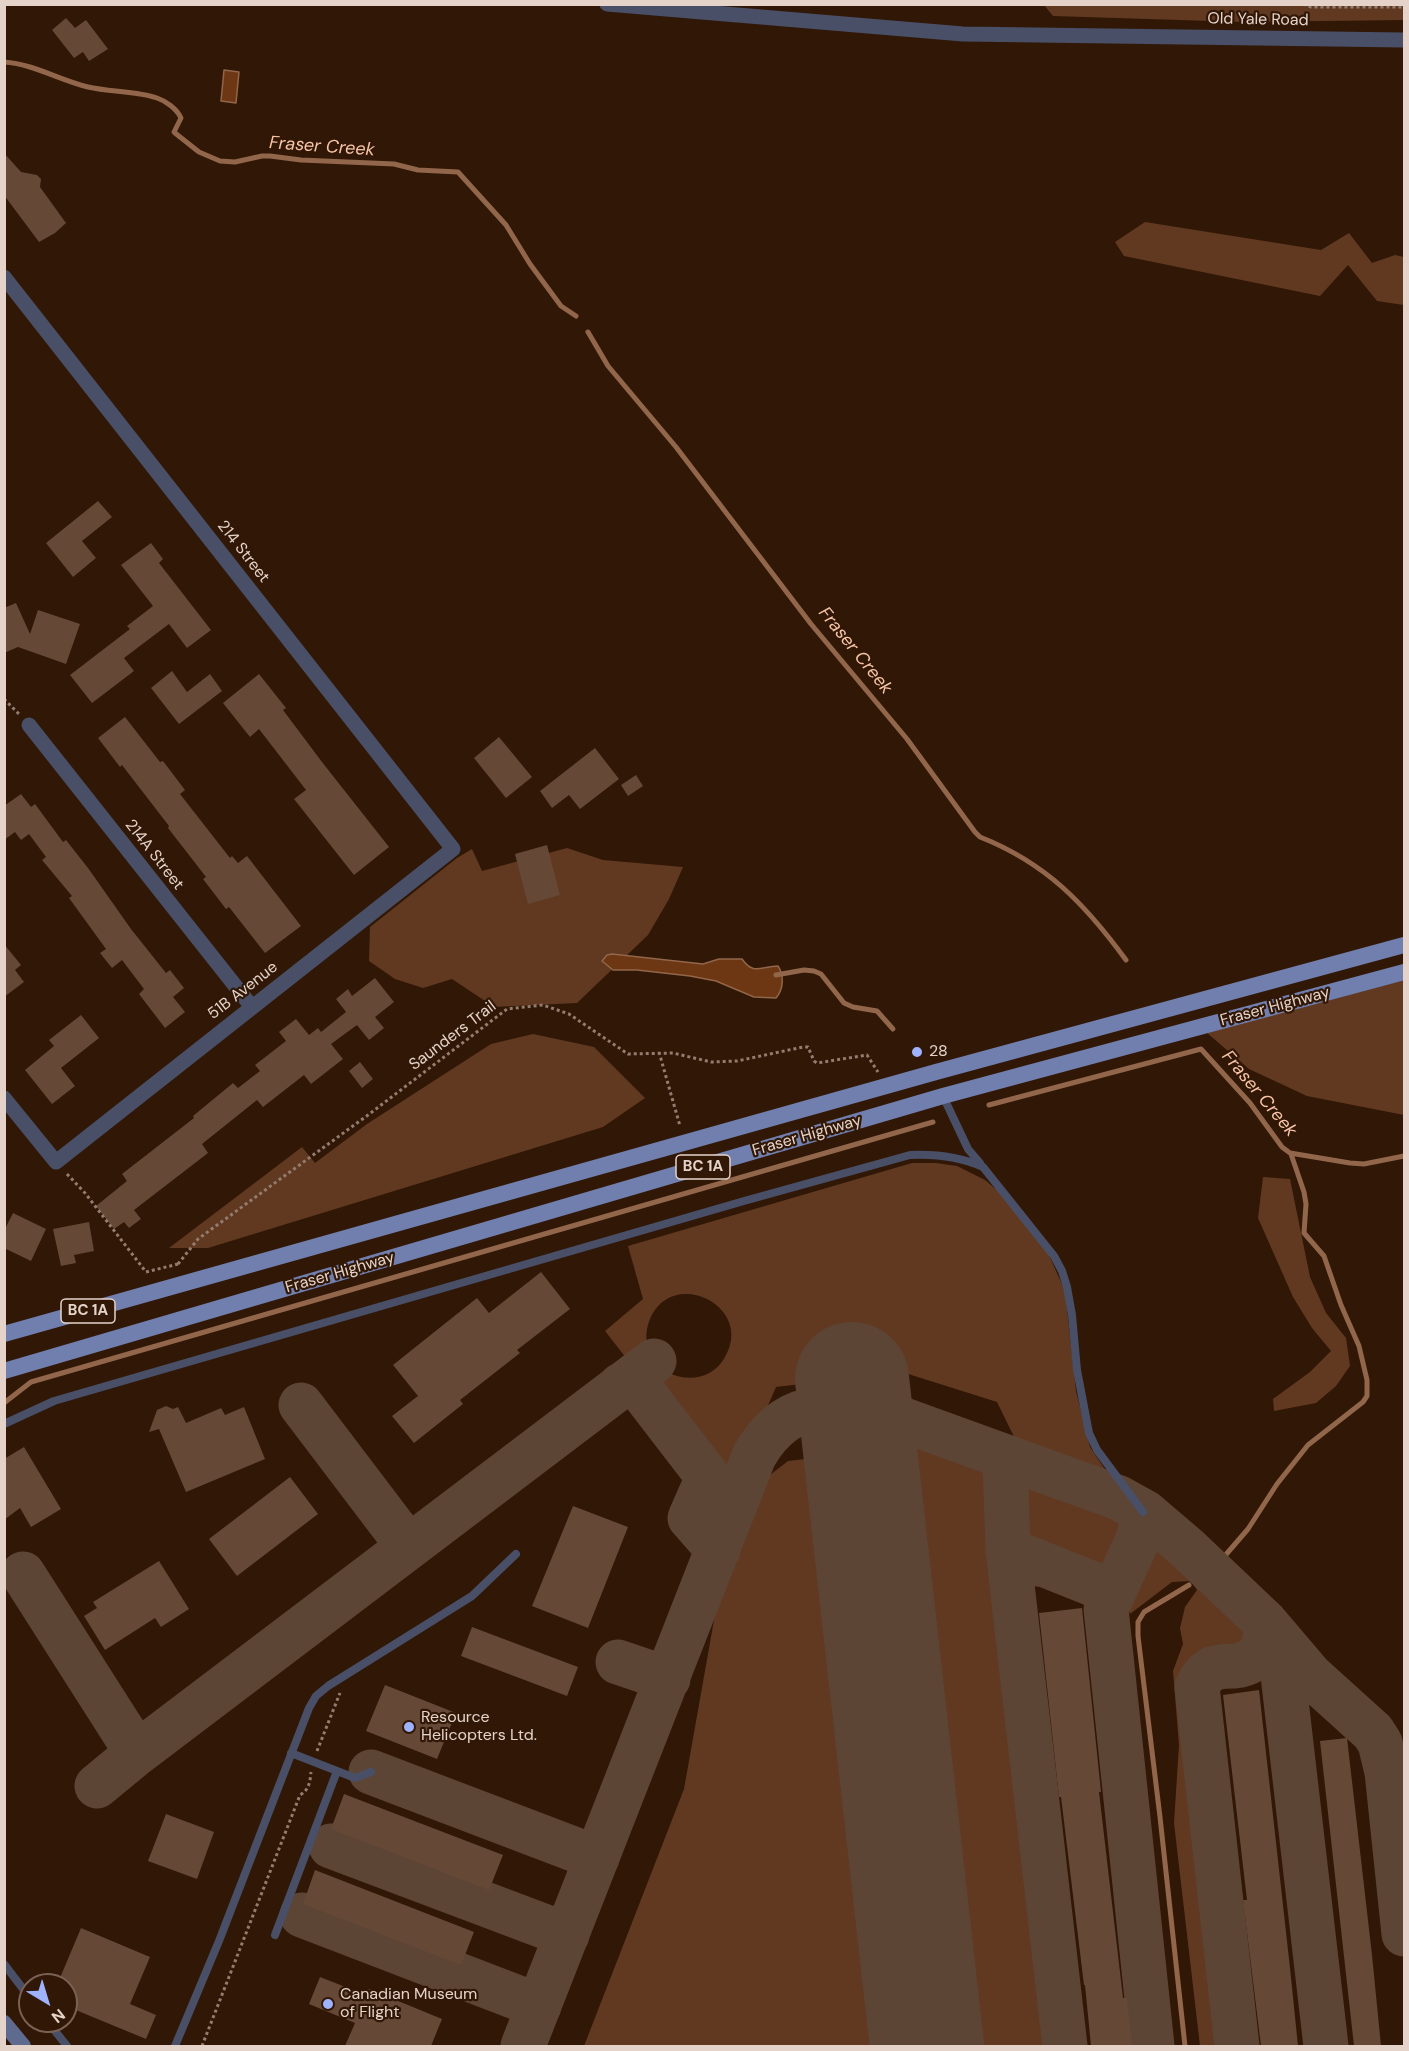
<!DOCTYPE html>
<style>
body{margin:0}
#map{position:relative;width:1409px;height:2051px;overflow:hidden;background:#311706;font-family:"DM Sans",sans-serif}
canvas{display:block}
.frame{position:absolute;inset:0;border:6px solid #e5d3c9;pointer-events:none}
.north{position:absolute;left:18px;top:1973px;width:60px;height:60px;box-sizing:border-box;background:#311706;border:2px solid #796254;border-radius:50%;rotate:142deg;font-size:16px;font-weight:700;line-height:24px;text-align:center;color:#e5d3c9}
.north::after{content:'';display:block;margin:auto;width:21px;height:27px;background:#9fb3fd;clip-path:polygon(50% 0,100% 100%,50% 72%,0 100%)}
</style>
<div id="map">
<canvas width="1409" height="2051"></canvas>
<div class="frame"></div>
<div class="north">N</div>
</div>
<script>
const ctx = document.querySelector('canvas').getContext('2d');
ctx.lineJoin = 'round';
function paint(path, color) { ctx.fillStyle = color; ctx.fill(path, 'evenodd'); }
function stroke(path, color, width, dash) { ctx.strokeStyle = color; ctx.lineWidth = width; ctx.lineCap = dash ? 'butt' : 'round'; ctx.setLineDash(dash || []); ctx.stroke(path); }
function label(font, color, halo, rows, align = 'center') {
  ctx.font = font + ' "DM Sans",sans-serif'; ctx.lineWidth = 4.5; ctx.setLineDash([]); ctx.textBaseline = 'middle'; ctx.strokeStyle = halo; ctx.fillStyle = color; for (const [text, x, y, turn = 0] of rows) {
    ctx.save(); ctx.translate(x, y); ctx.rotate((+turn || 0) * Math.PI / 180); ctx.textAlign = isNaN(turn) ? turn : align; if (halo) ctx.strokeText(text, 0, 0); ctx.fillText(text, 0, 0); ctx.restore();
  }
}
paint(new Path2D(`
 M 1404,4 L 1404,20 L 1243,22 L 1053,16 L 1044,5 Z
 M 1145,222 L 1321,250 L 1349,233 L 1372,263 L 1395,255 L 1404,257 L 1404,305 L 1377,301 L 1348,265 L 1320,296 L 1124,256 L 1115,242 Z
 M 567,848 L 603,860 L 683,867 L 669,899 L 648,935 L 577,1003 L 494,1007 L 452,979 L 423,988 L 395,979 L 369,961 L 370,927 L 457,858 L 472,849 L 482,871 Z
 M 1404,972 L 1404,1115 L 1307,1096 L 1249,1069 L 1206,1032 Z
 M 533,1034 L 594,1047 L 645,1098 L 603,1127 L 208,1248 L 169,1248 L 302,1147 L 315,1163 L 367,1124 L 491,1044 Z
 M 912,1163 L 936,1163 L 957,1166 L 985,1180 L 1006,1198 L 1048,1253 L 1065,1291 L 1076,1391 L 1090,1447 L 1114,1483 L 1021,1451 L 997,1402 L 902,1372 L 776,1387 L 736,1479 L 720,1478 L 649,1381 L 662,1369 C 683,1383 712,1381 725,1357 C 755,1306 672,1266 650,1319 C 645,1331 645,1343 651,1355 L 634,1368 L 605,1331 L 643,1299 L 628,1246 Z
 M 1263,1177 L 1290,1179 L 1310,1277 L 1326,1313 L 1346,1338 L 1350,1366 L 1336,1386 L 1316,1403 L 1274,1411 L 1273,1399 L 1310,1372 L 1331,1351 L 1312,1328 L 1293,1297 L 1258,1218 Z
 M 928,1443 L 988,1462 L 993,1467 L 995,1473 L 1001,1543 L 1058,2046 L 956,2046 L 892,1471 L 901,1455 L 911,1445 Z
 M 814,1458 L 835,1476 L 899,2046 L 584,2046 L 684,1789 L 719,1592 L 761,1482 L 788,1461 Z
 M 1020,1469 L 1126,1512 L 1129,1538 L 1118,1561 L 1099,1569 L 1024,1540 L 1014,1476 Z
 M 1157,1539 L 1179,1555 L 1246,1616 C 1253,1624 1259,1631 1255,1641 C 1247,1663 1226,1657 1208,1667 C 1199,1672 1195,1680 1191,1689 L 1232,2046 L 1200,2046 L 1174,1823 L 1179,1745 L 1173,1671 L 1183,1644 L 1180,1628 L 1185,1607 L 1197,1590 L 1191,1581 L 1172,1582 L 1130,1614 L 1124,1590 L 1140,1562 Z
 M 1030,1568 L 1051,1572 L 1054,1577 L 1054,1583 L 1050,1586 L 1029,1587 L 1025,1582 Z`), '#613921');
const water = new Path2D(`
 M 224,70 L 239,72 L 236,103 L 221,101 Z
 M 612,954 L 703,964 L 719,959 L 742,959 C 754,976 761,966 778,966 C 784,975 784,989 776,998 L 754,997 L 716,981 L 690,976 L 637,970 L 613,970 L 602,961 L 607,955 Z`);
paint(water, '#6d3714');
stroke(water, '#91664a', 1.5);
stroke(new Path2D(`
 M 4,62 C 34,64 59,80 88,87 C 109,92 138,91 157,98 C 166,101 177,109 181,118 L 174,132 L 175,133 L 199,152 L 220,161 L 235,162 L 262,156 L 270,156 L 301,160 L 394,164 L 418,170 L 458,172 L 506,225 L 530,264 L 561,306 L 576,316
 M 588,332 L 608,366 L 676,447 L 811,624 L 907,739 L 975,832 L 980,837 C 1046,863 1085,904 1126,960
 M 776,975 L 804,970 L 814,971 L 821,974 L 844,1003 L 853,1007 L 877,1011 L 893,1029
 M 989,1105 L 1201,1049 L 1250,1103 L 1282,1147 L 1290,1153 L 1350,1163 L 1364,1164 L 1404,1156
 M 4,1403 L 31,1382 L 933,1122
 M 1223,1558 L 1248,1529 L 1277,1484 L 1308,1445 L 1363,1402 L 1367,1396 L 1367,1380 L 1359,1346 L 1341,1305 L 1324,1256 L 1304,1233 L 1306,1204 L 1304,1192 L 1291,1154
 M 1185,2046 L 1160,1817 L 1138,1636 L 1138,1622 L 1144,1612 L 1189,1585`), '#91664a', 5);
stroke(new Path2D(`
 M 621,1385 L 627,1382 L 635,1382 L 708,1477 L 690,1518 L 718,1550
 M 301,1405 L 408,1546
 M 861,1453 C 867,1427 873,1417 901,1419 L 1119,1498 L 1146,1513 L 1187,1548 L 1265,1622 L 1311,1676 L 1373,1732 L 1380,1743 L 1387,1772 L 1404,1934
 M 1005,1457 L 1008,1550 L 1065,2046
 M 1143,1512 L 1139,1537 L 1106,1609 L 1152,2046
 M 1008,1550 L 1113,1592
 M 23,1574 L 137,1753
 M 1275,1636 L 1280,1651 L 1283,1675 L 1326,2046
 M 618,1662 L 668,1679
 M 371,1772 L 597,1858
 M 97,1786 L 137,1753 L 654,1361
 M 331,1846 L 567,1935
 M 302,1915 L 539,2006
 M 523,2046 L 754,1456 C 769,1430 796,1402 829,1414 C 837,1417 844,1420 849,1427 C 854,1434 857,1444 861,1453
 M 1237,2046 L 1197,1687 C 1200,1680 1205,1673 1212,1669 C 1219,1666 1228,1666 1235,1666 C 1260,1663 1268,1644 1265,1622`), '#5d4536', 45);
stroke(new Path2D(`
 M 852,1379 L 927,2046`), '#5d4536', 114);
paint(new Path2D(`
 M 66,18 L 75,28 L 86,20 L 108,49 L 89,61 L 83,52 L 74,58 L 52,30 Z
 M 4,153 L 21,172 L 37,175 L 41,179 L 40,187 L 66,223 L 55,233 L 39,242 L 4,195 Z
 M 98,501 L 112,517 L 82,541 L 96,558 L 73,577 L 46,543 Z
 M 151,543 L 163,559 L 159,563 L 211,630 L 187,648 L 169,624 L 124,658 L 134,671 L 92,703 L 70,675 L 130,629 L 127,626 L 153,606 L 121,565 Z
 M 16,603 L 30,634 L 38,610 L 80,624 L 66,664 L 18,647 L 4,653 L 4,608 Z
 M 172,671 L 187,692 L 210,674 L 222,691 L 179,724 L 151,688 Z
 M 259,674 L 286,708 L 283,710 L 322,762 L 389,847 L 354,875 L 294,799 L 306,790 L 259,729 L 250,737 L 223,703 Z
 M 125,717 L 160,762 L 163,761 L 185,790 L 180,794 L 230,858 L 232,856 L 238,863 L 247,856 L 301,926 L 265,953 L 229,907 L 226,909 L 203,879 L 206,877 L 168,828 L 169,826 L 122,765 L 120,767 L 98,738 Z
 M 499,737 L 532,777 L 506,798 L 474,758 Z
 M 595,748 L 619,779 L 580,809 L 569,795 L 552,808 L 540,791 Z
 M 636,775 L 643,786 L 628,796 L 621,785 Z
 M 21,794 L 31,807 L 35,804 L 63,842 L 66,840 L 88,868 L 131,929 L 166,973 L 170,970 L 184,988 L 173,997 L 185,1012 L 165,1028 L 139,994 L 144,989 L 122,960 L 112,968 L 100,953 L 106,949 L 69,898 L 72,896 L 42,860 L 46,857 L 29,834 L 21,840 L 15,832 L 4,840 L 4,806 Z
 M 547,845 L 560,895 L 528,904 L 515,854 Z
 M 4,944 L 21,965 L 15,970 L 24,982 L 4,997 Z
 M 375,978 L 394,1002 L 375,1017 L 384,1028 L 369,1040 L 357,1025 L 331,1044 L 343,1059 L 311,1084 L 304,1075 L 263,1107 L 257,1100 L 202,1144 L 208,1153 L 134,1210 L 141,1219 L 129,1228 L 124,1222 L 114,1229 L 96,1206 L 127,1181 L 122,1174 L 194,1118 L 193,1116 L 233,1083 L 238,1088 L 260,1071 L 255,1065 L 286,1041 L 279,1032 L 296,1019 L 309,1035 L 318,1028 L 321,1032 L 346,1012 L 336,999 L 348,989 L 352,996 Z
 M 81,1015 L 99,1038 L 61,1068 L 75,1086 L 52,1104 L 25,1070 L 54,1046 L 49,1040 Z
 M 360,1062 L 373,1079 L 362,1088 L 349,1071 Z
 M 13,1213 L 46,1229 L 31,1261 L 4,1248 L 4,1231 Z
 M 89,1222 L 94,1251 L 74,1255 L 76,1263 L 61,1266 L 53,1229 Z
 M 541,1272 L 570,1309 L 517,1350 L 520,1353 L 460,1400 L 463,1404 L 414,1443 L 392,1416 L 418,1396 L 393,1365 L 477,1298 L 489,1313 Z
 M 166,1406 L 173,1409 L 178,1407 L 186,1423 L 221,1408 L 225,1415 L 244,1407 L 265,1459 L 186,1492 L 159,1429 L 149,1432 L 157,1410 Z
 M 24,1447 L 61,1509 L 31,1527 L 20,1508 L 4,1520 L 4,1459 Z
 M 290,1477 L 318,1514 L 237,1576 L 209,1539 Z
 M 573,1506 L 628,1527 L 588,1628 L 532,1606 Z
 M 159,1561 L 189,1609 L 161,1627 L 155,1618 L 105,1650 L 84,1616 L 97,1608 L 93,1602 Z
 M 1082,1608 L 1101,1792 L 1099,1792 L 1123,1998 L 1127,1998 L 1132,2046 L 1091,2046 L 1085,1985 L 1084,1985 L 1061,1797 L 1059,1797 L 1039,1613 Z
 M 472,1627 L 578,1667 L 567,1696 L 461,1656 Z
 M 385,1685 L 456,1713 L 437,1759 L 366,1731 Z
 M 1259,1690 L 1290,1968 L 1298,2046 L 1261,2046 L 1243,1900 L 1247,1900 L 1223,1695 Z
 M 1347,1738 L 1372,1955 L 1381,2046 L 1354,2046 L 1320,1741 Z
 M 344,1794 L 503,1855 L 489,1890 L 331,1829 Z
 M 166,1814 L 214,1832 L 197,1879 L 148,1861 Z
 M 315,1870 L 474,1932 L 461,1965 L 303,1904 Z
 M 81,1928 L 150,1957 L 130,2004 L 156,2015 L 146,2039 L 66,2006 L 66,1985 L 57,1985 Z
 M 320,1977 L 366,1995 L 369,1989 L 442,2019 L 431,2046 L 345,2046 L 355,2023 L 309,2004 Z`), '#664836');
stroke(new Path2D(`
 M 1303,4 L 1311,7 L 1404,7
 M 4,699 L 20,715
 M 659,1052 L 680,1126
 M 67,1174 L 85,1193 L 146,1272 L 178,1264
 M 178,1264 L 198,1239 L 368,1115 L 507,1009 L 543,1005 L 569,1014 L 628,1054 L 673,1053 L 711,1062 L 737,1061 L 803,1047 L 808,1047 L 814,1061 L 817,1063 L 867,1055 L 878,1072
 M 317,1751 L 340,1693
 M 202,2046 L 300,1795 C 309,1790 310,1782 311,1772`), '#937d70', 3, [3, 3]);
stroke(new Path2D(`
 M 943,1096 L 968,1149 L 980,1163
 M 4,1424 L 54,1401 L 744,1201 L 910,1155 C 934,1154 961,1157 983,1167 L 1054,1256 L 1062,1271 L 1067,1287 L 1072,1315 L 1077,1370 L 1089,1433 L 1097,1450 L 1143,1512
 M 291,1753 L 355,1778 L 371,1772
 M 275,1935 L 337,1771
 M 4,1964 L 30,1998
 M 47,2021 L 67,2046
 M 175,2046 L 219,1941 L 309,1708 L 316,1696 L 328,1686 L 472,1596 L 516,1554`), '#484f66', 8);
stroke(new Path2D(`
 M 607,4 L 963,34 L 1404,40
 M 4,277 L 453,849 L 56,1162 L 4,1098
 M 29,725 L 252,1007`), '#484f66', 15);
stroke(new Path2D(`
 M 4,2023 L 23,2046`), '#5f6a8f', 16);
stroke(new Path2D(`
 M 4,1334 L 936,1072 L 1404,945
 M 4,1371 L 943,1096 L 1404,972`), '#717faf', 16);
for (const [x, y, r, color] of [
 [917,1052,6,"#9fb3fd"],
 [409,1727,6,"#9fb3fd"],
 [328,2004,6,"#9fb3fd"]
]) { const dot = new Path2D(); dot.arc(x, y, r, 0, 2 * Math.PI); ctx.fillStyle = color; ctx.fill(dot); stroke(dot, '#311706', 2); }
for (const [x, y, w] of [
 [703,1167,54],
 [88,1311,54]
]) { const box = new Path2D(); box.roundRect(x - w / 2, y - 12, w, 24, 4.5); ctx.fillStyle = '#311706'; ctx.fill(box); stroke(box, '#e5d3c9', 1.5); }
label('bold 15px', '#e5d3c9', null, [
 ["BC 1A",703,1167],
 ["BC 1A",88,1311]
]);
label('16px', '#e5d3c9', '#311706', [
 ["Old Yale Road",1258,20,1],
 ["214 Street",243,552,52],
 ["214A Street",154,855,52],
 ["51B Avenue",243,991,-38],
 ["Fraser Highway",1275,1007,-15],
 ["Saunders Trail",453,1036,-37],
 ["Fraser Highway",807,1136,-16],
 ["Fraser Highway",340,1273,-16]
]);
label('16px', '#e5d3c9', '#311706', [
 ["28",929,1052],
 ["Resource",421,1718],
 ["Helicopters Ltd.",421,1736],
 ["Canadian Museum",340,1995],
 ["of Flight",340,2013]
], 'left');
label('italic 18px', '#f8c4a7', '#311706', [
 ["Fraser Creek",322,147,4],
 ["Fraser Creek",855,651,51],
 ["Fraser Creek",1259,1094,50]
]);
</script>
